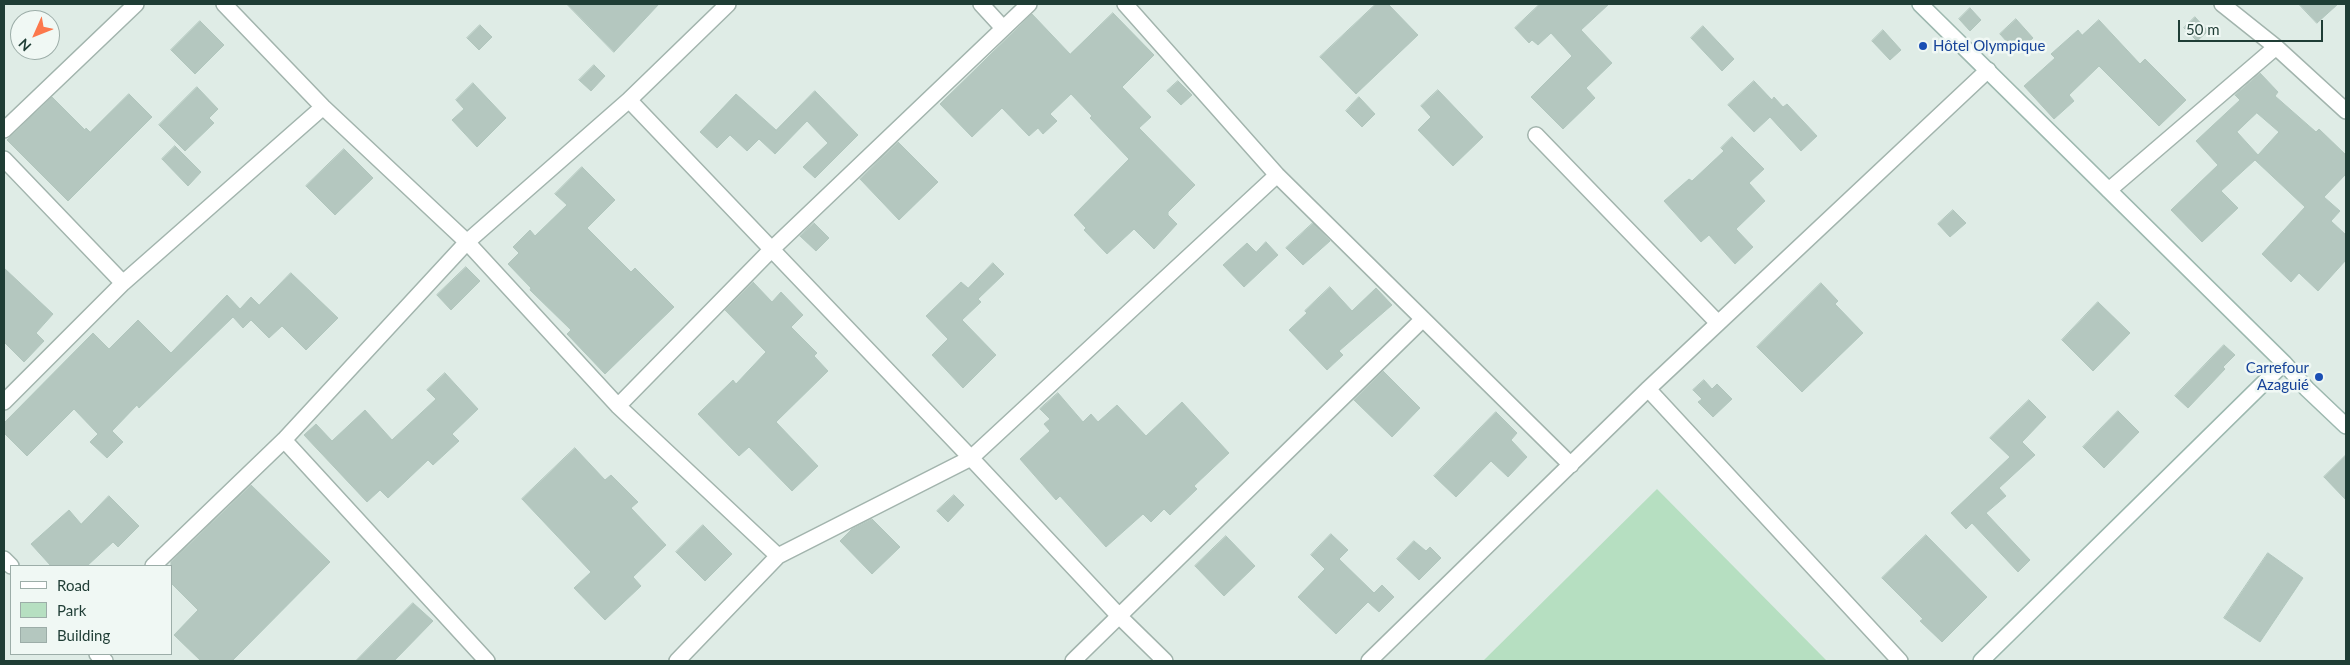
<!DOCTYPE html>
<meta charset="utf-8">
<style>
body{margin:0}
#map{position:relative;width:2350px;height:665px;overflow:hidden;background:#dfece6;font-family:Lato,sans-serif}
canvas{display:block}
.frame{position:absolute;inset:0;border:5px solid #1f3d35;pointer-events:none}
.legend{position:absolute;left:10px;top:565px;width:162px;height:90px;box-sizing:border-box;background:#f0f8f4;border:1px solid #9cada8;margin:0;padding:6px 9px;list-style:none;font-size:15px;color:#1f3d35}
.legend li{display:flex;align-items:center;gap:10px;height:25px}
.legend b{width:25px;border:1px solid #9cada8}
.north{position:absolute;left:10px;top:10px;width:50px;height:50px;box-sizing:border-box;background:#f0f8f4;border:1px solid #9cada8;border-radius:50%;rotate:226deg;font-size:14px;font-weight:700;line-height:20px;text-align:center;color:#1f3d35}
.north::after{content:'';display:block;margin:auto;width:18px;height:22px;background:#fc784c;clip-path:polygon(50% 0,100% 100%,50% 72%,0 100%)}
.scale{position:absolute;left:2178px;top:20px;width:145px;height:22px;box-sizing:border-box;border:2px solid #1f3d35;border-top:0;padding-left:6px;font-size:15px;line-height:18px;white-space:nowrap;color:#1f3d35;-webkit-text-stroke:4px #f0f8f4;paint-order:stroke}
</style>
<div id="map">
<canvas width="2350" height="665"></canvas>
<div class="frame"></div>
<ul class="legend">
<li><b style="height:6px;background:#fff"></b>Road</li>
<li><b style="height:14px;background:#b6dfc1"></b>Park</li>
<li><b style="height:14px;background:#b4c7bf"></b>Building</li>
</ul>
<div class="north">N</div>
<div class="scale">50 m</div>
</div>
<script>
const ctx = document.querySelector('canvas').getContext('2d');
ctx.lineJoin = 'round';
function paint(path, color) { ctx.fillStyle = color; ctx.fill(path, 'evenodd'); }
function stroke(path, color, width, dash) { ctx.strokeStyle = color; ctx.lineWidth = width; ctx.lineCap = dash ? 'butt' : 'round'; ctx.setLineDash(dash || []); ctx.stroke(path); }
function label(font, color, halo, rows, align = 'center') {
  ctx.font = font + ' Lato,sans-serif'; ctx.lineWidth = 5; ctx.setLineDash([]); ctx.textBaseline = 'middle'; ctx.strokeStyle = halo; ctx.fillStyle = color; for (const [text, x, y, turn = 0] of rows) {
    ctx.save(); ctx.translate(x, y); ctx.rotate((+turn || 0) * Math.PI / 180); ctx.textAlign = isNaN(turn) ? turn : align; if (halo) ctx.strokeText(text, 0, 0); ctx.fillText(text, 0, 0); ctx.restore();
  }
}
paint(new Path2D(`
 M 1657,489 L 1826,660 L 1483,661 Z`), '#b6dfc1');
const building = new Path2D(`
 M 567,4 L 659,4 L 614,52 Z
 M 1376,4 L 1388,4 L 1418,35 L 1356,94 L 1320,57 Z
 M 1540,4 L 1609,4 L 1581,30 L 1612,63 L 1586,88 L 1595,98 L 1563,129 L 1531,97 L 1572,56 L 1551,33 L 1538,45 L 1532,40 L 1529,43 L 1515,28 Z
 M 2299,4 L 2338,4 L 2317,23 Z
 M 1970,8 L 1981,20 L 1970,31 L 1959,19 Z
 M 1113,13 L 1154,55 L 1122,87 L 1151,117 L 1139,128 L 1195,185 L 1168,212 L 1168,215 L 1177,224 L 1154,249 L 1134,229 L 1107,254 L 1084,230 L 1086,228 L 1074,215 L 1129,159 L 1090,118 L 1092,116 L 1071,94 L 1050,114 L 1057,121 L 1043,134 L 1038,128 L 1029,136 L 1002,108 L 972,137 L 940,104 L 1032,14 L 1070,54 Z
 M 2195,17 L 2208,31 L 2197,41 L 2184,28 Z
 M 2016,19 L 2033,38 L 2017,53 L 2000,34 Z
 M 2099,20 L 2140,64 L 2145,59 L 2186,100 L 2159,126 L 2099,66 L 2069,95 L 2074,101 L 2054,119 L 2024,86 L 2055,58 L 2051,54 L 2078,30 L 2082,35 Z
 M 200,21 L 224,45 L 195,74 L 171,50 Z
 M 480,25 L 492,37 L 479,50 L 467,38 Z
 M 1703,26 L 1734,59 L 1722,71 L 1691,38 Z
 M 1883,30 L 1901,50 L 1890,60 L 1872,41 Z
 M 594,65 L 605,76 L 591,91 L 579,80 Z
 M 2260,73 L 2278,92 L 2275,96 L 2316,132 L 2319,129 L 2346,155 L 2346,174 L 2324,197 L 2340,211 L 2331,221 L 2346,235 L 2346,260 L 2318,291 L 2299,273 L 2291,282 L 2262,254 L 2305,207 L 2255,160 L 2221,191 L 2238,208 L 2202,242 L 2171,210 L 2218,165 L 2196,141 L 2240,100 L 2235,95 ZM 2257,113 L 2279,132 L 2258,155 L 2237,132 Z
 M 1178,81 L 1192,95 L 1181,105 L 1167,91 Z
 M 1754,81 L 1772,100 L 1774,97 L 1783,107 L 1787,104 L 1817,136 L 1801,151 L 1770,117 L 1754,132 L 1728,105 Z
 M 473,83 L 506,118 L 477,147 L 452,120 L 464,109 L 456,100 Z
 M 197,87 L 218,109 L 209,118 L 214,123 L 185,151 L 159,125 Z
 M 1438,90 L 1483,137 L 1453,166 L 1418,130 L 1431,117 L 1421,106 Z
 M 815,91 L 858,135 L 815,178 L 803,167 L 828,143 L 807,121 L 775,154 L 759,139 L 747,151 L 730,135 L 717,148 L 700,132 L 736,94 L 776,130 Z
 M 129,94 L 152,117 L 68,201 L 7,140 L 52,97 L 85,130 L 86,128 L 90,132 Z
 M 1359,97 L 1375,114 L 1362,127 L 1346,111 Z
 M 1732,137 L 1764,169 L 1749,183 L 1765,201 L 1736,229 L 1753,247 L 1735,264 L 1709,235 L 1701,242 L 1664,201 L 1689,179 L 1692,181 L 1724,151 L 1721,148 Z
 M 898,142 L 938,182 L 899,220 L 860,179 Z
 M 175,146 L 201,172 L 188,186 L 162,159 Z
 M 344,149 L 373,178 L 335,215 L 306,186 Z
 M 582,167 L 615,200 L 587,228 L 631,272 L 635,268 L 674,307 L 605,374 L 567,334 L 571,330 L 530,290 L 531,288 L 508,264 L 519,253 L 513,247 L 530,230 L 535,236 L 567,205 L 555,194 Z
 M 1953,210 L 1966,223 L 1950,237 L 1938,224 Z
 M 814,223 L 829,238 L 816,251 L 800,236 Z
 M 1313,223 L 1330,241 L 1303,265 L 1286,248 Z
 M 1266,242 L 1278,255 L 1244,287 L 1223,265 L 1247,243 L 1256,252 Z
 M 993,263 L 1004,274 L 978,299 L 981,302 L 962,320 L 996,355 L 963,388 L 932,355 L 948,339 L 926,316 L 961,282 L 968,288 Z
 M 466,267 L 480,281 L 451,310 L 437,295 Z
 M 4,268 L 53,314 L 36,333 L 44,341 L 24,362 L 4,342 Z
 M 291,273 L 338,318 L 306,350 L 282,326 L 269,338 L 251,320 L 243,328 L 233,317 L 139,408 L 137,405 L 112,431 L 123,442 L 107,458 L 90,442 L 98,434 L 74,409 L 27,456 L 4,433 L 4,423 L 93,333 L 109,349 L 138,320 L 171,353 L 227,295 L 240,309 L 251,297 L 259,305 Z
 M 753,282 L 772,302 L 781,292 L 803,315 L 791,327 L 817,353 L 814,356 L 828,371 L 776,422 L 818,466 L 792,491 L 749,447 L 739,456 L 698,414 L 733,380 L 736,384 L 766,352 L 725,310 Z
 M 1821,283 L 1838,301 L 1835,304 L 1863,333 L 1802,392 L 1757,347 Z
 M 1330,287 L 1352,311 L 1376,288 L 1392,305 L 1339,351 L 1343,355 L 1327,370 L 1289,330 L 1307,313 L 1305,311 Z
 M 2098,302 L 2130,333 L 2093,371 L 2062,340 Z
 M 2224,345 L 2235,355 L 2223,367 L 2225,369 L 2188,408 L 2175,396 Z
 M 1383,371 L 1420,408 L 1392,437 L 1354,400 Z
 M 445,373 L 478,409 L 452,434 L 459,441 L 433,465 L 428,460 L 388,498 L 380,490 L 367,502 L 304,435 L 316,424 L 332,441 L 365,410 L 392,440 L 436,399 L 427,390 Z
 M 1704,380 L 1712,389 L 1717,384 L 1732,399 L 1713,417 L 1698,402 L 1702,399 L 1693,390 Z
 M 1058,393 L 1083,422 L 1091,414 L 1098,422 L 1117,405 L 1146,436 L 1182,402 L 1229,453 L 1194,486 L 1197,489 L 1170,515 L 1164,509 L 1151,522 L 1143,514 L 1106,547 L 1060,496 L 1056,500 L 1020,459 L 1050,431 L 1044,424 L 1050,419 L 1040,409 Z
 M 2029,400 L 2046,417 L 2022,442 L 2035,455 L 1999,488 L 2006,496 L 1986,513 L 2030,560 L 2018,572 L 1972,523 L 1966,529 L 1951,513 L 2010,457 L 1990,438 Z
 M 2118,411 L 2139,432 L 2104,468 L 2083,447 Z
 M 1496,412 L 1517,433 L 1511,440 L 1527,457 L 1508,477 L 1491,461 L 1456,497 L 1434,476 Z
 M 575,448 L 605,480 L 611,475 L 638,502 L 631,508 L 666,545 L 633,577 L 641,586 L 605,620 L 574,588 L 591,572 L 522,499 Z
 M 2346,455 L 2346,500 L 2324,477 Z
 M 251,485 L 330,562 L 232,661 L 201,661 L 174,635 L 198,610 L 171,583 L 171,562 Z
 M 954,495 L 964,505 L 948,522 L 937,511 Z
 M 109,496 L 139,526 L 118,547 L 113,542 L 87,566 L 51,566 L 31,544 L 69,510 L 81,524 Z
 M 872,519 L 900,547 L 872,574 L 840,541 L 852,529 Z
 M 703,525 L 732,554 L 705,581 L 676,552 Z
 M 1331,534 L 1348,550 L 1339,559 L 1374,593 L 1382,585 L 1394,597 L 1379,612 L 1368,602 L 1336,634 L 1298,597 L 1325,569 L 1311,555 Z
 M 1926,535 L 1987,597 L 1942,642 L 1920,621 L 1923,619 L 1882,578 Z
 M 1226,536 L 1255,566 L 1224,596 L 1195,566 Z
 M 1414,541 L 1426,551 L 1430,547 L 1441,558 L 1419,580 L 1397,559 Z
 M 2268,553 L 2303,578 L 2260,642 L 2224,618 Z
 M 413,603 L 433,621 L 394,661 L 356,661 Z`);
paint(building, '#b4c7bf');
stroke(building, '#b1c6bd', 1);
const street = new Path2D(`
 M 224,4 L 323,107 L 467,242 L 618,406 L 778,556
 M 981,4 L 1003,28
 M 1125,4 L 1277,175 L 1571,465
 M 2222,4 L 2276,47
 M 629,100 L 971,458 L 1120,617 L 1165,661
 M 4,130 L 136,4
 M 1536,135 L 1718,323
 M 4,159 L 123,283
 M 2109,190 L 2276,47 L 2346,111
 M 1648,389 L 1900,661
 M 4,402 L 123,283 L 323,107
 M 618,406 L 772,249 L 1029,4
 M 284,440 L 487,661
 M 4,559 L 11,566
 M 153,566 L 284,440 L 467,242 L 629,100 L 728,4
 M 97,654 L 105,661
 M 677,661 L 778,556 L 971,458 L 1277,175
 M 1073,661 L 1423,319
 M 1369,661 L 1648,389 L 1988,70`);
const secondary = new Path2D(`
 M 1920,4 L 2284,363 L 2307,389 L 2346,426
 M 1981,661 L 2284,363`);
stroke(street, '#a2b4ad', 18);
stroke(secondary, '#9db8af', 18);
stroke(street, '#fff', 15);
stroke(secondary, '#fff', 15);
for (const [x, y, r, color] of [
 [1923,46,5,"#1a4fb4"],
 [2319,377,5,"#1a4fb4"]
]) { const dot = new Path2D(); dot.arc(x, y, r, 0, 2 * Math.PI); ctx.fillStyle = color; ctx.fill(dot); stroke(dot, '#f0f8f4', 2); }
label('15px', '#164399', '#f0f8f4', [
 ["Hôtel Olympique",1933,46],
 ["Carrefour",2309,368,"right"],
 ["Azaguié",2309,385,"right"]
], 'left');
</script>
